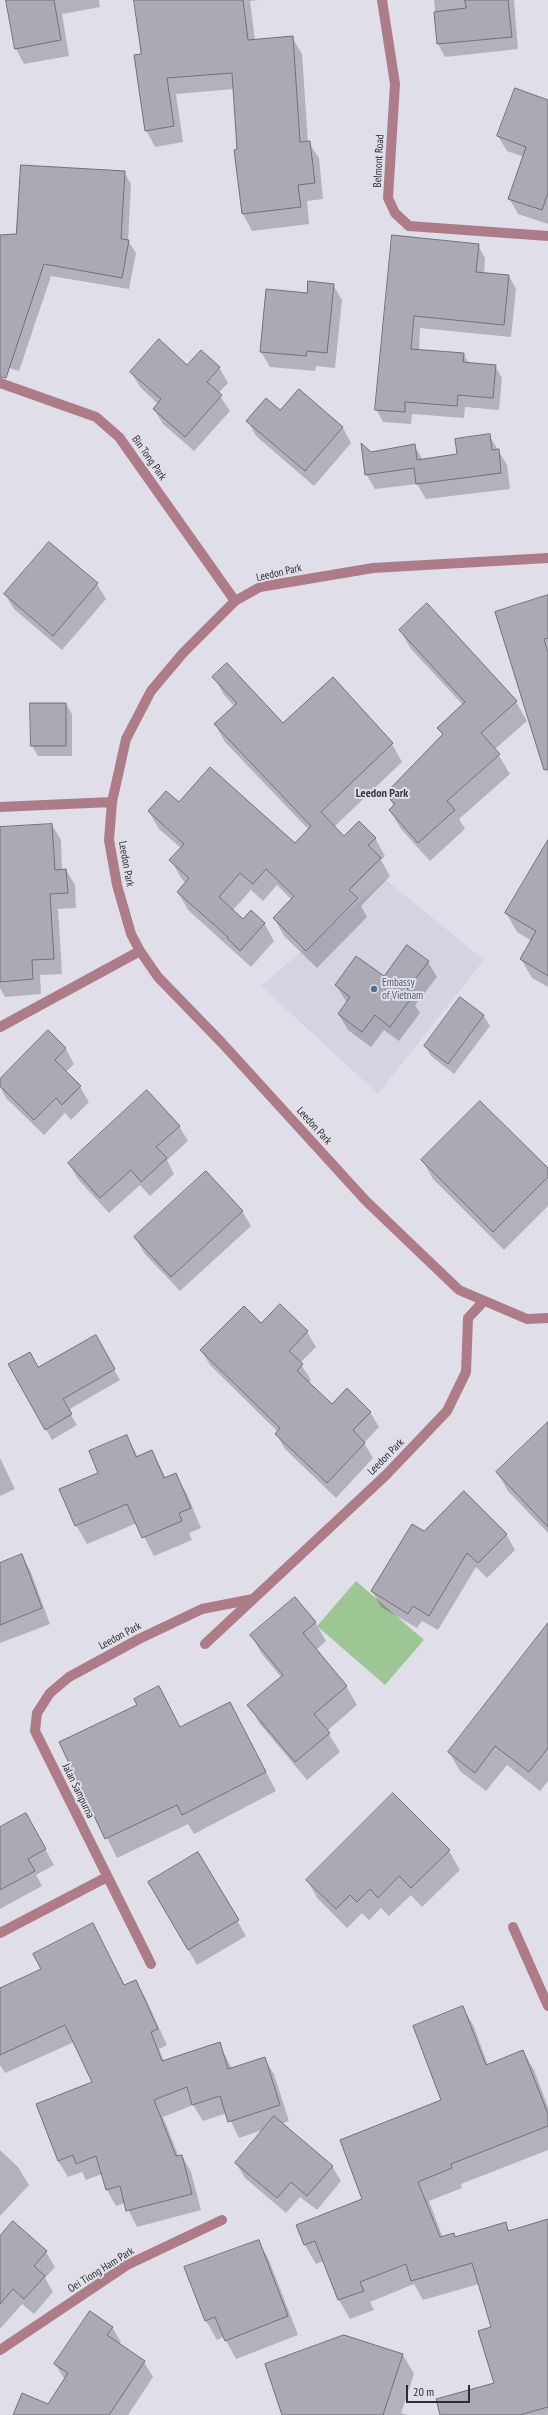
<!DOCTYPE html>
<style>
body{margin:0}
#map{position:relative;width:548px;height:2415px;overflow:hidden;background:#e0dfe9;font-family:"PT Sans Narrow",sans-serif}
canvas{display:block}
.scale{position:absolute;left:406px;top:2385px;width:64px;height:18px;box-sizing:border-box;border:2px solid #2e2e32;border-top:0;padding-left:5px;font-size:12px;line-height:14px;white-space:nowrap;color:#2e2e32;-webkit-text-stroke:3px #e0dfe9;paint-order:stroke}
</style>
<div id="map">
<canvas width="548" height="2415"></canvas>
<div class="scale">20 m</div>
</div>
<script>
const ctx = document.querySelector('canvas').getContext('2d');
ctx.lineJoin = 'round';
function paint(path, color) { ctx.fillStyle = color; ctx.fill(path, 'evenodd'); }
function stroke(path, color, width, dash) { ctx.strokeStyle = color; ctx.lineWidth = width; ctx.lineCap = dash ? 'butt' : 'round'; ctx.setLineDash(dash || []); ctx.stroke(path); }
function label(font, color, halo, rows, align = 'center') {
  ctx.font = font + ' "PT Sans Narrow",sans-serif'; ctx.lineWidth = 4; ctx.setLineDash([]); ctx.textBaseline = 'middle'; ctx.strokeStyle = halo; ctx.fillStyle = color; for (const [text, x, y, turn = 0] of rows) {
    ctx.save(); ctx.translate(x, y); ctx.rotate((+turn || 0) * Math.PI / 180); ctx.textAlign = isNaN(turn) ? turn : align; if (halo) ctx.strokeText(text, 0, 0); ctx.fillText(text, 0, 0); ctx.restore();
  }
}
paint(new Path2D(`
 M 385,879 L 484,960 L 378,1094 L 261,986 Z`), '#d4d3e3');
paint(new Path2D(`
 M 356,1581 L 424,1640 L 385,1685 L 317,1626 Z`), '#9dc694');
paint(new Path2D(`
 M 7,0 L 99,0 L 100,7 L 62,14 L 69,56 L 24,64 L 16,49 Z
 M 135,0 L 260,0 L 250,1 L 255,40 L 292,37 L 302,54 L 308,142 L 319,158 L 323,199 L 307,201 L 309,224 L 252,231 L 243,214 L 236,150 L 239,150 L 234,89 L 176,94 L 183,142 L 155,147 L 146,130 L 142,55 Z
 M 434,0 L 514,0 L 518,49 L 445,57 L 438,44 Z
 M 548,101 L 548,224 L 518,214 L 509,198 L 524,157 L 507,151 L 498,136 Z
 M 124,172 L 131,184 L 128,241 L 136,253 L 129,289 L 51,276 L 19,371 L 0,365 L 0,236 L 17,235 Z
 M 393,237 L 478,245 L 485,258 L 484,274 L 509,276 L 516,289 L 511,337 L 420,328 L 419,351 L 464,354 L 469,364 L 495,366 L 502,378 L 499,410 L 465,407 L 464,418 L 412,414 L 411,424 L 383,422 L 376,409 Z
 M 333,285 L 342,300 L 335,368 L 316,366 L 315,371 L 270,367 L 261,352 L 307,294 Z
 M 187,366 L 219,367 L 228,383 L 218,393 L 230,411 L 194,451 L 163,424 L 154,409 L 158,404 L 140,387 L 131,372 Z
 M 299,390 L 343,428 L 351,443 L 314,486 L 256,436 L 248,421 L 280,412 Z
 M 489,435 L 507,465 L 510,489 L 426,499 L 417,484 L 375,489 L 366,474 L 371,453 L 414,445 L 423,460 L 458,455 Z
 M 97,584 L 106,599 L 62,650 L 14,609 L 5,594 Z
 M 548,596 L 548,774 L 496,613 Z
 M 400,630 L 516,702 L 527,721 L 495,749 L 510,774 L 459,819 L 465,829 L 430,861 L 401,829 L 390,810 L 394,807 L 387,794 L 443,736 L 438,728 L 463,705 L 411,649 Z
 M 214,677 L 283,724 L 333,679 L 392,744 L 402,762 L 334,827 L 344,837 L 375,838 L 385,856 L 381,860 L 390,876 L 361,906 L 367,917 L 317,968 L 284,936 L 274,918 L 292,900 L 277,885 L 263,901 L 251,890 L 232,911 L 243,921 L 264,923 L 274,941 L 251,967 L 188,910 L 178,892 L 186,883 L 181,878 L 171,860 L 181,848 L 159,829 L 149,812 L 179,804 L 295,844 L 309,830 L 225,742 L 215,724 L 234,706 L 224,695 Z
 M 66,704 L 72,714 L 72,756 L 38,756 L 32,746 Z
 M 52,825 L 61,840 L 62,870 L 66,870 L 75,885 L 76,908 L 58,909 L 62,974 L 40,975 L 41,994 L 5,997 L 0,988 L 0,828 Z
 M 548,842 L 548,987 L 532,978 L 521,959 L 532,941 L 517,932 L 506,913 Z
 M 428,962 L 437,977 L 415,1005 L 420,1013 L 399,1041 L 384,1030 L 371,1047 L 348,1030 L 339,1015 L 347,1003 L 336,985 L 384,978 Z
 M 484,1016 L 490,1026 L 454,1074 L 431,1056 L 425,1046 Z
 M 48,1031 L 66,1049 L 74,1064 L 66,1072 L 80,1087 L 89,1102 L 71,1120 L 65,1113 L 44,1135 L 6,1098 L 0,1087 L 0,1080 Z
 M 179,1126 L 188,1141 L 167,1160 L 174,1174 L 150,1196 L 140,1185 L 109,1213 L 78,1179 L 69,1164 Z
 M 422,1160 L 548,1170 L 548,1206 L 504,1250 L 433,1179 Z
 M 242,1211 L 251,1226 L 180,1291 L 144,1253 L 135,1237 Z
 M 261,1325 L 307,1332 L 316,1347 L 300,1363 L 311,1380 L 308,1383 L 332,1406 L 370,1412 L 379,1427 L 364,1443 L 373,1458 L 336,1498 L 285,1449 L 276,1434 L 278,1432 L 210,1365 L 201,1350 Z
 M 95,1336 L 120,1380 L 68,1410 L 77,1425 L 52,1440 L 9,1364 L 38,1369 Z
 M 548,1423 L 548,1533 L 508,1491 L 497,1472 Z
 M 127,1436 L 138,1457 L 152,1451 L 166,1478 L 176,1475 L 187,1494 L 201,1528 L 189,1533 L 192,1540 L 154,1556 L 137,1523 L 87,1544 L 76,1525 L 99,1473 Z
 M 0,1458 L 15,1489 L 0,1496 Z
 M 424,1532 L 506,1534 L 515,1550 L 487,1578 L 476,1567 L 438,1630 L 422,1621 L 417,1628 L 381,1607 L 372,1591 Z
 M 21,1555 L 30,1570 L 50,1624 L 0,1643 L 0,1564 Z
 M 315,1622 L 326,1641 L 316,1650 L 346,1686 L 357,1705 L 327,1731 L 340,1752 L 307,1780 L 260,1724 L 249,1705 L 281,1677 L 262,1654 L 251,1635 Z
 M 548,1641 L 548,1781 L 540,1791 L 507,1765 L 486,1791 L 460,1771 L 449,1752 Z
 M 159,1687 L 180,1728 L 230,1703 L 276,1791 L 194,1834 L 188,1824 L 117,1858 L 61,1743 L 138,1706 Z
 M 0,1828 L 34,1829 L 54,1865 L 36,1875 L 42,1886 L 0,1909 Z
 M 449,1851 L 460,1870 L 422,1907 L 411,1895 L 389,1916 L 381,1908 L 369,1920 L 362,1913 L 347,1928 L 318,1899 L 307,1880 Z
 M 198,1853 L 246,1936 L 197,1965 L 149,1883 Z
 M 93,1925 L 125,1986 L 135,1981 L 145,1997 L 167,2045 L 159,2049 L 164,2061 L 219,2043 L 232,2069 L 264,2058 L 274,2074 L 289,2121 L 281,2124 L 332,2166 L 341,2181 L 317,2210 L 300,2197 L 286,2213 L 245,2178 L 236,2163 L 265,2129 L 239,2138 L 227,2113 L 203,2121 L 193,2105 L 163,2117 L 179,2157 L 182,2156 L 191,2172 L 201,2210 L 137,2227 L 125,2203 L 116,2206 L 107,2190 L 102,2174 L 86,2180 L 82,2172 L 68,2177 L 58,2161 L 94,2083 L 74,2042 L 5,2073 L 0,2065 L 0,1989 L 43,1970 Z
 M 463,2007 L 474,2027 L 488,2065 L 523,2051 L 534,2070 L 548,2107 L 548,2150 L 461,2184 L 462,2188 L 429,2201 L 443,2238 L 454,2234 L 456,2238 L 505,2223 L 510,2231 L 548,2220 L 548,2415 L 442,2415 L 495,2383 L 492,2328 L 479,2284 L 423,2300 L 414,2284 L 370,2302 L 374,2310 L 350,2319 L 339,2300 L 324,2261 L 316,2264 L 305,2245 L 298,2225 L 364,2199 L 443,2100 Z
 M 0,2150 L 18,2167 L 29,2185 L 0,2216 Z
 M 0,2238 L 46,2252 L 55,2267 L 45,2278 L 53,2292 L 34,2314 L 22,2304 L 0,2329 Z
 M 258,2241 L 269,2260 L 298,2335 L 236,2359 L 224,2337 L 217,2340 L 206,2321 L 185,2267 Z
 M 112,2327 L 121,2342 L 119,2345 L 144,2362 L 153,2377 L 128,2415 L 14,2415 L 48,2405 L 65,2380 L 55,2364 Z
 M 344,2336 L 403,2355 L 414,2374 L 401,2413 L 408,2415 L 283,2415 Z`), '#0003');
const building = new Path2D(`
 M 6,0 L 54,0 L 61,40 L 15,49 Z
 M 134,0 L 243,0 L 248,40 L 293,36 L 300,142 L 310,141 L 315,183 L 298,185 L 301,207 L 242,214 L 234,150 L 237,149 L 232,73 L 167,78 L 174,126 L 145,131 L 134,55 L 141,54 Z
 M 465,0 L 508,0 L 512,37 L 437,44 L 434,12 L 466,8 Z
 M 515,88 L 548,100 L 548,193 L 542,210 L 508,199 L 526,147 L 497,136 Z
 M 21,165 L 125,171 L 121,239 L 129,240 L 122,278 L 44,264 L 6,378 L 0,377 L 0,235 L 16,234 Z
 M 392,235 L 479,244 L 476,272 L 509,275 L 504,325 L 414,316 L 411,349 L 464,353 L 463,362 L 496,365 L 493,398 L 458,395 L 457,406 L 405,402 L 405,412 L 375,410 Z
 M 308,281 L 334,284 L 327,353 L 307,351 L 306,356 L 260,352 L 266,289 L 307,293 Z
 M 159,339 L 187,365 L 201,350 L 220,367 L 207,382 L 222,395 L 185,437 L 153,409 L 161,399 L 130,372 Z
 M 299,389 L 343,427 L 305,471 L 246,421 L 266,398 L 280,410 Z
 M 490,434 L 492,450 L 499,449 L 501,473 L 416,484 L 414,468 L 365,475 L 361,443 L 371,452 L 415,444 L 417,460 L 457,454 L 455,439 Z
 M 49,542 L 98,583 L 53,636 L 4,594 Z
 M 548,595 L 548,638 L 544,639 L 548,653 L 548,769 L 544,770 L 495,612 Z
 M 427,603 L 517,701 L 481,733 L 500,754 L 447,801 L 455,810 L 418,843 L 389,810 L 395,804 L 385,794 L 443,734 L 437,728 L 465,702 L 399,630 Z
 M 227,663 L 283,723 L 333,677 L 393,743 L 321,812 L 344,836 L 359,821 L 376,838 L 368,845 L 381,858 L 349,890 L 358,898 L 306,951 L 273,918 L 294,896 L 266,869 L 253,884 L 240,873 L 219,897 L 243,919 L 251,910 L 265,923 L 240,951 L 227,938 L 228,937 L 177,892 L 189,878 L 169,860 L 184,844 L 148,811 L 166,791 L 179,802 L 210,767 L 295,843 L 311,826 L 214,724 L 237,703 L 212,677 Z
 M 30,703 L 66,703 L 66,746 L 31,746 Z
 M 52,824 L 55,870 L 66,869 L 68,893 L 50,894 L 54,959 L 32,960 L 33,979 L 0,982 L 0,827 Z
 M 548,840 L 548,976 L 520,959 L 536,931 L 505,913 Z
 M 407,945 L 429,961 L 405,992 L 412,997 L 390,1027 L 375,1015 L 362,1032 L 338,1014 L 350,997 L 335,985 L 356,956 L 384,976 Z
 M 460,997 L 484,1015 L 448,1064 L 424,1046 Z
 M 48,1030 L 66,1048 L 55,1060 L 81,1086 L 62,1105 L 56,1098 L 34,1120 L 0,1086 L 0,1079 Z
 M 147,1090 L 180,1126 L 156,1147 L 167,1158 L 141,1182 L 131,1170 L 100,1198 L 68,1163 Z
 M 480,1101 L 548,1168 L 548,1177 L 493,1232 L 421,1160 Z
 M 206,1171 L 243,1211 L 171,1277 L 134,1237 Z
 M 280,1304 L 308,1331 L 289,1351 L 303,1364 L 297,1371 L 332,1404 L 347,1388 L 371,1412 L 353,1430 L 365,1443 L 327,1483 L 275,1434 L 280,1428 L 200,1350 L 244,1306 L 261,1323 Z
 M 96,1335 L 115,1369 L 63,1399 L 72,1414 L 45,1430 L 8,1364 L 30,1352 L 38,1367 Z
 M 548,1422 L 548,1527 L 496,1472 Z
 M 127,1435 L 136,1457 L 152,1450 L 164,1478 L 176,1473 L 191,1508 L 179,1513 L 182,1521 L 142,1538 L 127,1504 L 75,1526 L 59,1489 L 98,1473 L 89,1451 Z
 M 464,1491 L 507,1534 L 478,1563 L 467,1553 L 429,1616 L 413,1606 L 408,1614 L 371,1591 L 412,1524 L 424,1531 Z
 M 22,1554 L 42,1608 L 0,1625 L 0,1563 Z
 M 295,1597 L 316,1622 L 303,1633 L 347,1686 L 314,1714 L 330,1733 L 295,1762 L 247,1705 L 283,1675 L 250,1635 Z
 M 548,1623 L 548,1748 L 529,1772 L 495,1746 L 475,1773 L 448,1752 Z
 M 159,1686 L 180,1727 L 230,1702 L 266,1772 L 182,1815 L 177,1805 L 105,1839 L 59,1742 L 137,1705 L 134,1699 Z
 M 393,1793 L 450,1850 L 411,1888 L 399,1876 L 378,1898 L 370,1889 L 357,1902 L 350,1895 L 336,1909 L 306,1880 Z
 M 26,1813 L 46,1849 L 28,1859 L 35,1871 L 0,1890 L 0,1827 Z
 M 198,1852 L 239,1920 L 188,1950 L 148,1882 Z
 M 93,1923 L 124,1985 L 136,1980 L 158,2029 L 151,2032 L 162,2061 L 220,2042 L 228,2069 L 265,2057 L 280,2105 L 228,2122 L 220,2096 L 192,2105 L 187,2087 L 154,2100 L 176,2156 L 182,2155 L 192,2194 L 126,2211 L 120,2186 L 106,2190 L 96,2156 L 76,2164 L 73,2155 L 58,2161 L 36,2104 L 92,2082 L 65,2025 L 0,2055 L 0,1988 L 41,1969 L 33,1954 Z
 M 463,2006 L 486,2065 L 523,2050 L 548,2114 L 548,2126 L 451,2164 L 452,2168 L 418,2182 L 440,2237 L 454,2233 L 455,2237 L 506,2222 L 508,2231 L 548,2219 L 548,2407 L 520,2415 L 440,2415 L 436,2399 L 494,2383 L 478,2331 L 491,2327 L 472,2263 L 411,2281 L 406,2264 L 360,2282 L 364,2291 L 338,2300 L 315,2241 L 304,2245 L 296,2225 L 362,2199 L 340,2140 L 441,2100 L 413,2026 Z
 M 274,2116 L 333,2166 L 307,2196 L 291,2182 L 277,2198 L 235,2163 Z
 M 13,2221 L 47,2251 L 34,2266 L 45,2276 L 24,2299 L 13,2289 L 0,2304 L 0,2236 Z
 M 259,2240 L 288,2316 L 225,2341 L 215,2317 L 205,2321 L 184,2267 Z
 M 90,2311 L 113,2327 L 107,2335 L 145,2361 L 109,2415 L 13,2415 L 22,2393 L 48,2404 L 68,2373 L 54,2364 Z
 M 344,2335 L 403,2354 L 383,2415 L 282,2415 L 265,2364 Z`);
paint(building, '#abaab4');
stroke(building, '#717079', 1);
stroke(new Path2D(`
 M 382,0 L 395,84 L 388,198 L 395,213 L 409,226 L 548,236
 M 0,383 L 96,417 L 119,437 L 235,601
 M 548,558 L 373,568 L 260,587 L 235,601 L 183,653 L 151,691 L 126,739 L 112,802 L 109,840 L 117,885 L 131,934 L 140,951 L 158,977 L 222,1043 L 366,1201 L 459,1290 L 527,1319 L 548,1318
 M 0,807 L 112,802
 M 0,1027 L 140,951
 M 205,1644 L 386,1475 L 447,1411 L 466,1372 L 468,1318 L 483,1302
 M 513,1927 L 548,2006
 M 0,1933 L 107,1877
 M 151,1964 L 42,1745 L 35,1731 L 37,1713 L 50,1693 L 69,1677 L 139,1639 L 202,1609 L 253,1599
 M 0,2350 L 127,2265 L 222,2220`), '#ae7c88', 10);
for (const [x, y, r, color] of [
 [374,989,4,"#5c6f8a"]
]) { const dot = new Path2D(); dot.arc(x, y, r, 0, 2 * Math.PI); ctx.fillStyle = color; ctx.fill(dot); stroke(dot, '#e0dfe9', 1.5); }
label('11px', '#2e2e32', '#e0dfe9', [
 ["Belmont Road",379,161,-87],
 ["Bin Tong Park",149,458,55],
 ["Leedon Park",279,573,-13],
 ["Leedon Park",126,864,80],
 ["Leedon Park",314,1126,48],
 ["Leedon Park",386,1457,-45],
 ["Leedon Park",120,1636,-28],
 ["Jalan Sampurna",78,1791,64],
 ["Oei Tiong Ham Park",101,2270,-32]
]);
label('11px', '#4e5e75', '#e0dfe9', [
 ["Embassy",382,983],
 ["of Vietnam",382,996]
], 'left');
label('bold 12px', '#393840', '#e0dfe9', [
 ["Leedon Park",382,794]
]);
</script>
